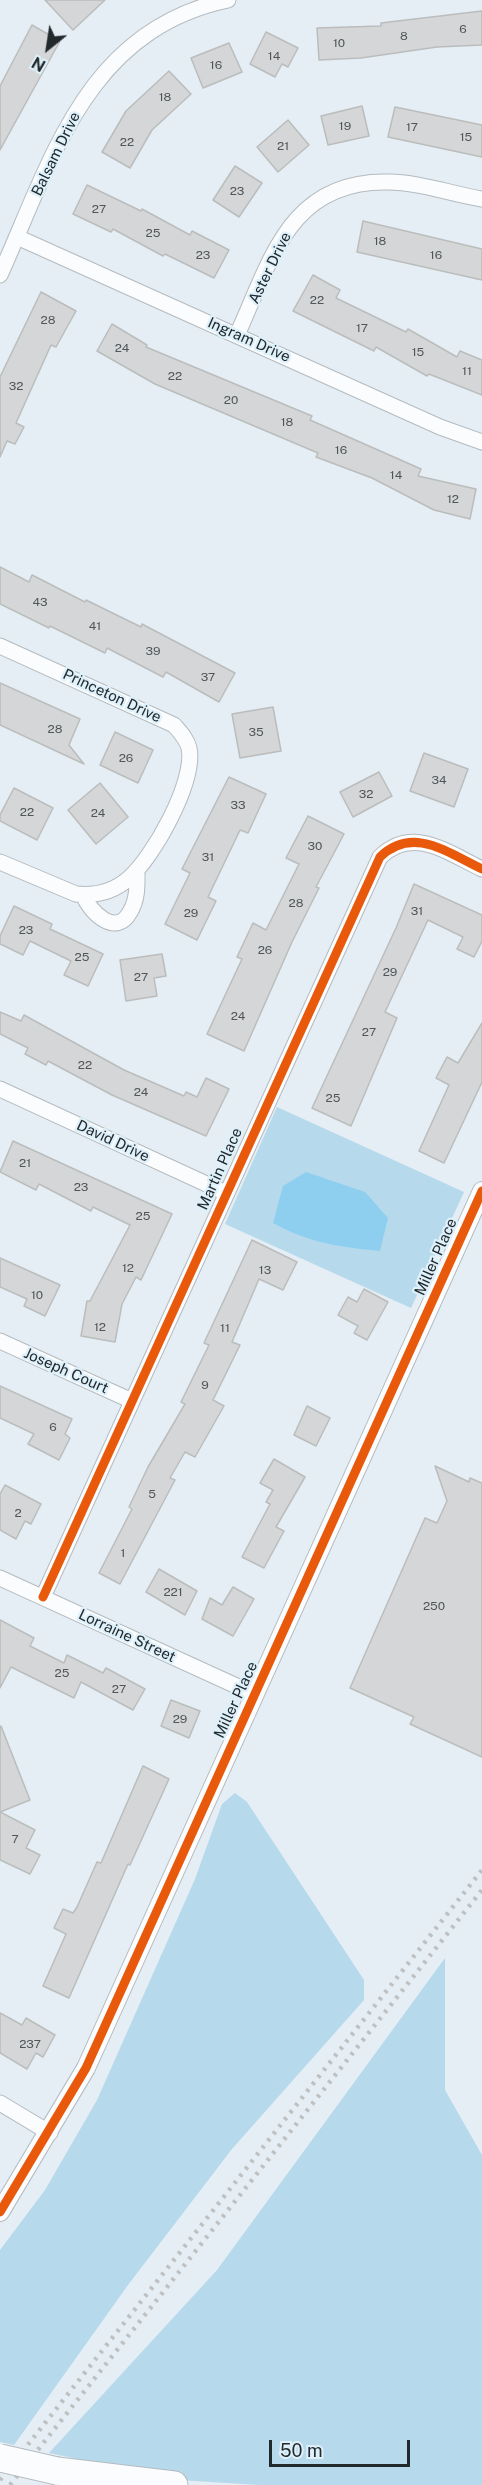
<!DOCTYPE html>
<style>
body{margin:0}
#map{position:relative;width:482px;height:2485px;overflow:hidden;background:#e4eef4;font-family:"Public Sans",sans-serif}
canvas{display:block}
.north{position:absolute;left:18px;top:18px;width:60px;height:60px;-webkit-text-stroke:4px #def0fa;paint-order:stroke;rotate:210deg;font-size:16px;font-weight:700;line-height:24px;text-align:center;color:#22292d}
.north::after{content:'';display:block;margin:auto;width:21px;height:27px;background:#22292d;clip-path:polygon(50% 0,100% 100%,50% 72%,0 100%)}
.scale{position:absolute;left:269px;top:2440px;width:141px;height:27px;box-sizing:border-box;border:3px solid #22292d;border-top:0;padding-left:8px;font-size:18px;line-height:21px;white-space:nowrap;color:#22292d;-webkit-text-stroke:4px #def0fa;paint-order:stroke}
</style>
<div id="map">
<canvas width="482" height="2485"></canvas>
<div class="north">N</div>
<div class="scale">50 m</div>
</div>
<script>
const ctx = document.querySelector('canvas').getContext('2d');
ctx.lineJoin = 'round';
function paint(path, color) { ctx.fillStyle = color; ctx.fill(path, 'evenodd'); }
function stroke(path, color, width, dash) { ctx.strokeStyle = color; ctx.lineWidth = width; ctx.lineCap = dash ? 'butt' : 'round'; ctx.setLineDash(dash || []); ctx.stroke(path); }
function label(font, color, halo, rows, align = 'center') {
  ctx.font = font + ' "Public Sans",sans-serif'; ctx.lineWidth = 4.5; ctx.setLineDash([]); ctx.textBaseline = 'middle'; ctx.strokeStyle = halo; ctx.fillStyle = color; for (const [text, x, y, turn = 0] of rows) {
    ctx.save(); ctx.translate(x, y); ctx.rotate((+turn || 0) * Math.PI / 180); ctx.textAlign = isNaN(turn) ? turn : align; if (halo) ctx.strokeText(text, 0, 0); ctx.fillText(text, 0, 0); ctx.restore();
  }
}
paint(new Path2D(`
 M 277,1107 L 464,1192 L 411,1308 L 225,1224 Z
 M 235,1793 L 247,1802 L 364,1980 L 364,2000 L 232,2149 L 128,2285 L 14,2445 L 0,2442 L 0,2250 L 45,2190 L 97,2100 L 195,1879 L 222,1804 Z
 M 445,1958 L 445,2090 L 482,2155 L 482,2485 L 260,2485 L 178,2480 L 49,2453 L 217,2270 Z`), '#b7d9ec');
paint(new Path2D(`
 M 306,1172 L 365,1192 L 388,1218 L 380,1251 C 340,1247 309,1243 273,1223 L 283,1186 Z`), '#8ecff0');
const building = new Path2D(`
 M 45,0 L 105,0 L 73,30 Z
 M 482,11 L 482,45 L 437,47 L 361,58 L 319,60 L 317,28 L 381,26 L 381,23 Z
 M 32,25 L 60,41 L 0,150 L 0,86 Z
 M 266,32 L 298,48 L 288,67 L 282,64 L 275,77 L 250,64 Z
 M 229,43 L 242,72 L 203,88 L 191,58 Z
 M 169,71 L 191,94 L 152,130 L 130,168 L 102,152 L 126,111 Z
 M 362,106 L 369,136 L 328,145 L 321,116 Z
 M 395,107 L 482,125 L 482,157 L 388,137 Z
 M 288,120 L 309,145 L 278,172 L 257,147 Z
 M 235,166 L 262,183 L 239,217 L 213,200 Z
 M 87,185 L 141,211 L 142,209 L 190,235 L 192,231 L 229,250 L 214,278 L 165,254 L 163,256 L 113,229 L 111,232 L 73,214 Z
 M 363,221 L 482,249 L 482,280 L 357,252 Z
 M 313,275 L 340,290 L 336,298 L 406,332 L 408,329 L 457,357 L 460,351 L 482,360 L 482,395 L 429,374 L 427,376 L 376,347 L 374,351 L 293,311 Z
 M 41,292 L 76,311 L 56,347 L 51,345 L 16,423 L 24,427 L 15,444 L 7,441 L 0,457 L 0,377 Z
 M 112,324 L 147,345 L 146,347 L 312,416 L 310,420 L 421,469 L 418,476 L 476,489 L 470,519 L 434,510 L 372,478 L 316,457 L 318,453 L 155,384 L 97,351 Z
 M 0,567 L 29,582 L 32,575 L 85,602 L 86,600 L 141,627 L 142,624 L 235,673 L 219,702 L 166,672 L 163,677 L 107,648 L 105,653 L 50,626 L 49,628 L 0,604 Z
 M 0,683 L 80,719 L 69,745 L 84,764 L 0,725 Z
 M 273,707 L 281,751 L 240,758 L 232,714 Z
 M 115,732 L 153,750 L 138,783 L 100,765 Z
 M 424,753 L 468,769 L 454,807 L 410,791 Z
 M 379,772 L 392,796 L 353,817 L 340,792 Z
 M 229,777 L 266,794 L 248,833 L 240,830 L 208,897 L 216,901 L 197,940 L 165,924 L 190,873 L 182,869 Z
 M 100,783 L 128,817 L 96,844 L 68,810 Z
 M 14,788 L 53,808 L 37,840 L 0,821 L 0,815 Z
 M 308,816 L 344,834 L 316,887 L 319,888 L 292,942 L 244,1051 L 207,1034 L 242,959 L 237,957 L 253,923 L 266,930 L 299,864 L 286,858 Z
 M 414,884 L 482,915 L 482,941 L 474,957 L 457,949 L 463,937 L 428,920 L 385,1012 L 397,1018 L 351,1126 L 312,1108 L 396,928 Z
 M 14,906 L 52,924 L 50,929 L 103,954 L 88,986 L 64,975 L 71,961 L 30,941 L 23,955 L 0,944 L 0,936 Z
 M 162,954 L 166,976 L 154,978 L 157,996 L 126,1001 L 120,960 Z
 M 0,1012 L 21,1021 L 24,1015 L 124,1070 L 184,1096 L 186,1092 L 197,1097 L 206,1078 L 229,1089 L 206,1136 L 112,1095 L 48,1061 L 46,1065 L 25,1054 L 28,1048 L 0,1034 Z
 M 482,1023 L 482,1082 L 444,1163 L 419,1151 L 449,1085 L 436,1078 L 447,1057 L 458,1063 Z
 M 13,1141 L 172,1214 L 141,1280 L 136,1277 L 122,1304 L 115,1342 L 81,1336 L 87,1301 L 90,1301 L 130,1225 L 93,1207 L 91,1211 L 39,1184 L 36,1190 L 0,1172 Z
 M 252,1240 L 297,1262 L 283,1290 L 259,1279 L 232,1342 L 240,1345 L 213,1400 L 224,1406 L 195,1457 L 185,1452 L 170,1478 L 175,1480 L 120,1584 L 99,1573 L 132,1509 L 129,1507 L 148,1467 L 185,1404 L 181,1402 L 209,1345 L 204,1343 Z
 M 0,1258 L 60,1285 L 45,1316 L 24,1306 L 27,1299 L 0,1287 Z
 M 364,1289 L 388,1302 L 367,1340 L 354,1333 L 358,1326 L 338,1315 L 348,1297 L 357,1302 Z
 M 0,1386 L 72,1419 L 65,1434 L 70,1438 L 59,1460 L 28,1444 L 34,1434 L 0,1418 Z
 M 307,1406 L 330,1418 L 316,1446 L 294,1435 Z
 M 274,1459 L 305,1477 L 276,1527 L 284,1531 L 264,1568 L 242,1557 L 270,1504 L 266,1502 L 273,1490 L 260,1483 Z
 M 435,1466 L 469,1482 L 470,1478 L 482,1483 L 482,1757 L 410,1724 L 414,1717 L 350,1688 L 425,1518 L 437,1523 L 447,1501 Z
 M 5,1485 L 41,1504 L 31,1524 L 25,1521 L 16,1539 L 0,1530 L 0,1494 Z
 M 159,1569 L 197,1591 L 185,1615 L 146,1592 Z
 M 233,1587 L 254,1599 L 233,1636 L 202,1619 L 210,1598 L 222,1605 Z
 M 0,1620 L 34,1638 L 30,1646 L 64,1663 L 67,1655 L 103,1673 L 106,1668 L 145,1689 L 133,1710 L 81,1682 L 74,1698 L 11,1667 L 0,1688 Z
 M 171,1700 L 200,1711 L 189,1738 L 161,1726 Z
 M 1,1726 L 30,1800 L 0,1812 L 0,1727 Z
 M 143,1766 L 169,1779 L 130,1865 L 128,1864 L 69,1998 L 43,1986 L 66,1934 L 54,1928 L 63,1909 L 73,1913 L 77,1907 L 97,1862 L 101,1863 Z
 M 0,1812 L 35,1830 L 26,1848 L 40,1855 L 30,1874 L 0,1860 Z
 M 0,2013 L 22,2025 L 26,2018 L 55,2035 L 43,2057 L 36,2053 L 27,2069 L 0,2053 Z`);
paint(building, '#d4d6d7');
stroke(building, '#bbbdbd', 1.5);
const minor = new Path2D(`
 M 17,237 L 440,427 L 482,442
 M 0,275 C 52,160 86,30 228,0
 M 237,335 C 271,261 289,180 388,182 C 418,182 452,194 482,199
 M 0,646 L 174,725 C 180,732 187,739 189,748 C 196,781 153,858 128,879 C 113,892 95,896 76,894 L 0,862
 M 83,895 C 90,912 116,938 130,912 C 138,899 137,884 137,870
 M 0,1089 L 226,1193
 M 0,1341 L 132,1401
 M 0,1578 L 254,1694
 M 43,1597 L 380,857 C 413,825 448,853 482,869
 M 0,2103 L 50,2133`);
const tertiary = new Path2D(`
 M 0,2212 L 86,2068 L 482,1191`);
const motorway = new Path2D(`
 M 57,2471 L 174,2485`);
stroke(minor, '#b4bbc0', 17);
stroke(tertiary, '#b4bbc0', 20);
stroke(motorway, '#b4bbc0', 29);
stroke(minor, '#fbfcfd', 15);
stroke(tertiary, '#fbfcfd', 18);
stroke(motorway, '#fbfcfd', 27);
stroke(new Path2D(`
 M 0,2480 L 482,1870
 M 10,2485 L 482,1890`), '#bec0c2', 4.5, [3, 6]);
const motorwayBridge = new Path2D(`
 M 0,2458 L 57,2471`);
stroke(motorwayBridge, '#b4bbc0', 29, []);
stroke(motorwayBridge, '#fbfcfd', 27);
stroke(new Path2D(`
 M 43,1597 L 380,857 C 413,825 448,853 482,869
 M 0,2212 L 86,2068 L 482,1191`), '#e8590c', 9);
label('12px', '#505558', null, [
 ["6",463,29],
 ["8",404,36],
 ["10",339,43],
 ["14",274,56],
 ["16",216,65],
 ["18",165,97],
 ["19",345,126],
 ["17",412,127],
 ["15",466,137],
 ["22",127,142],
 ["21",283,146],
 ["23",237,191],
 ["27",99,209],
 ["25",153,233],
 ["18",380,241],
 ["23",203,255],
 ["16",436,255],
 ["22",317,300],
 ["28",48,320],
 ["17",362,328],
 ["24",122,348],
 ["15",418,352],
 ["11",467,371],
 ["22",175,376],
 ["32",16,386],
 ["20",231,400],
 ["18",287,422],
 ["16",341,450],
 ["14",396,475],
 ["12",453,499],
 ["43",40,602],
 ["41",95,626],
 ["39",153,651],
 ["37",208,677],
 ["28",55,729],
 ["35",256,732],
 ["26",126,758],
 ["34",439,780],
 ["32",366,794],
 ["33",238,805],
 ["22",27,812],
 ["24",98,813],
 ["30",315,846],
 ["31",208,857],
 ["28",296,903],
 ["31",417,911],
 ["29",191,913],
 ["23",26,930],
 ["26",265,950],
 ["25",82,957],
 ["29",390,972],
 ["27",141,977],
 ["24",238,1016],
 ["27",369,1032],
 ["22",85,1065],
 ["24",141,1092],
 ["25",333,1098],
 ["21",25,1163],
 ["23",81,1187],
 ["25",143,1216],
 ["12",128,1268],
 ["13",265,1270],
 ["10",37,1295],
 ["12",100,1327],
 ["11",225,1328],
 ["9",205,1385],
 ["6",53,1427],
 ["5",152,1494],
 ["2",18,1513],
 ["1",123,1553],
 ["221",173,1592],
 ["250",434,1606],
 ["25",62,1673],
 ["27",119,1689],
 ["29",180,1719],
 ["7",15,1839],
 ["237",30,2044]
]);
label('15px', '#22292d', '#def0fa', [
 ["Balsam Drive",56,154,-64],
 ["Aster Drive",270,268,-64],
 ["Ingram Drive",249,340,24],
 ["Princeton Drive",112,696,25],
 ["David Drive",113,1141,25],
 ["Martin Place",220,1169,-66],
 ["Miller Place",436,1257,-66],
 ["Joseph Court",66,1371,24],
 ["Lorraine Street",127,1636,25],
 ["Miller Place",236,1700,-65]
]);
</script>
